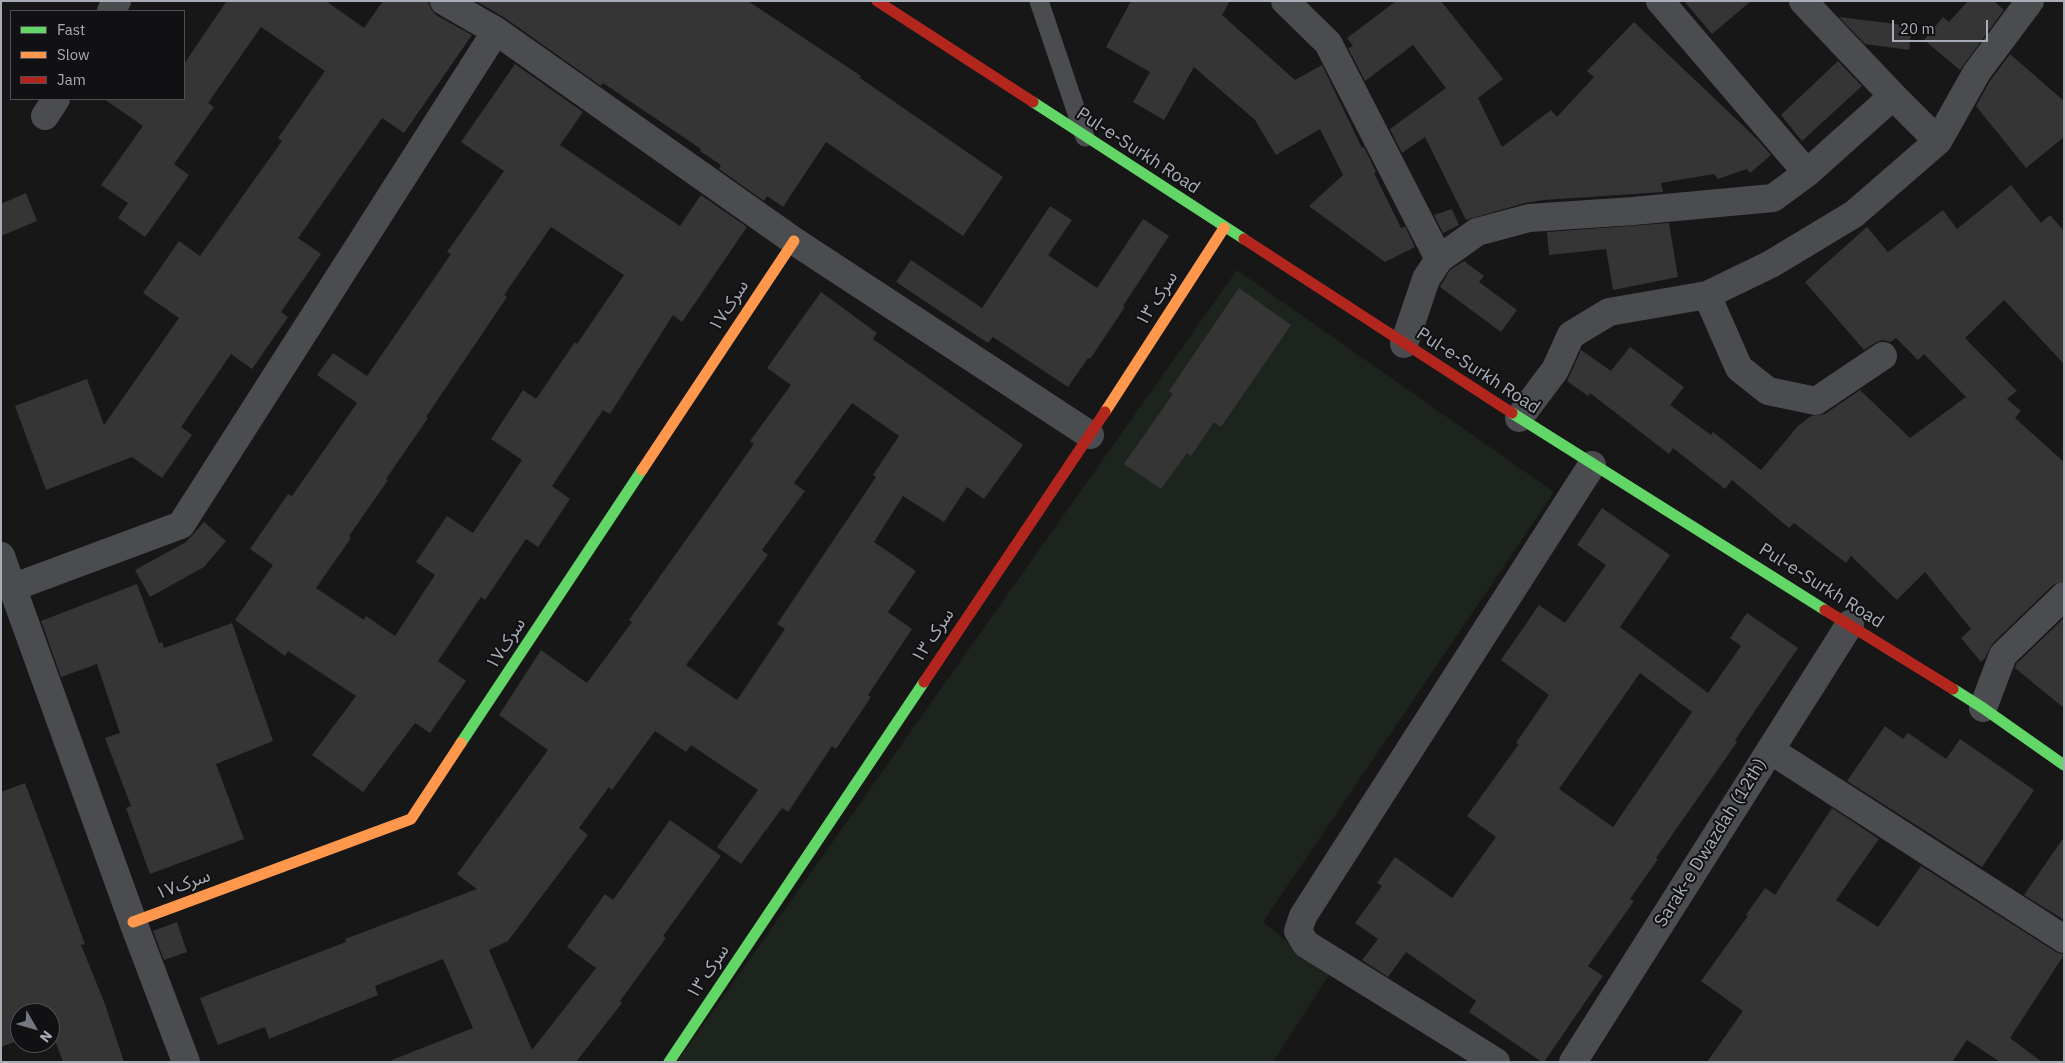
<!DOCTYPE html>
<meta charset="utf-8">
<style>
body{margin:0}
#map{position:relative;width:2065px;height:1063px;overflow:hidden;background:#171717;font-family:"IBM Plex Sans",sans-serif}
canvas{display:block}
.frame{position:absolute;inset:0;border:2px solid #a8adb8;pointer-events:none}
.legend{position:absolute;left:10px;top:10px;width:175px;height:90px;box-sizing:border-box;background:#111113;border:1px solid #4d4f55;margin:0;padding:6px 9px;list-style:none;font-size:15px;color:#a8adb8}
.legend li{display:flex;align-items:center;gap:10px;height:25px}
.legend b{width:25px;border:1px solid #4d4f55}
.north{position:absolute;left:10px;top:1003px;width:50px;height:50px;box-sizing:border-box;background:#111113;border:1px solid #4d4f55;border-radius:50%;rotate:128deg;font-size:14px;font-weight:700;line-height:20px;text-align:center;color:#a8adb8}
.north::after{content:'';display:block;margin:auto;width:18px;height:22px;background:#757880;clip-path:polygon(50% 0,100% 100%,50% 72%,0 100%)}
.scale{position:absolute;left:1892px;top:20px;width:96px;height:22px;box-sizing:border-box;border:2px solid #a8adb8;border-top:0;padding-left:6px;font-size:15px;line-height:18px;white-space:nowrap;color:#a8adb8;-webkit-text-stroke:4px #111113;paint-order:stroke}
</style>
<div id="map">
<canvas width="2065" height="1063"></canvas>
<div class="frame"></div>
<ul class="legend">
<li><b style="height:6px;background:#63d668"></b>Fast</li>
<li><b style="height:6px;background:#ff974d"></b>Slow</li>
<li><b style="height:6px;background:#b3261e"></b>Jam</li>
</ul>
<div class="north">N</div>
<div class="scale">20 m</div>
</div>
<script>
const ctx = document.querySelector('canvas').getContext('2d');
ctx.lineJoin = 'round';
function paint(path, color) { ctx.fillStyle = color; ctx.fill(path, 'evenodd'); }
function stroke(path, color, width, dash) { ctx.strokeStyle = color; ctx.lineWidth = width; ctx.lineCap = dash ? 'butt' : 'round'; ctx.setLineDash(dash || []); ctx.stroke(path); }
function label(font, color, halo, rows, align = 'center') {
  ctx.font = font + ' "IBM Plex Sans","Noto Sans Arabic",sans-serif'; ctx.lineWidth = 4; ctx.setLineDash([]); ctx.textBaseline = 'middle'; ctx.strokeStyle = halo; ctx.fillStyle = color; for (const [text, x, y, turn = 0] of rows) {
    ctx.save(); ctx.translate(x, y); ctx.rotate((+turn || 0) * Math.PI / 180); ctx.textAlign = isNaN(turn) ? turn : align; if (halo) ctx.strokeText(text, 0, 0); ctx.fillText(text, 0, 0); ctx.restore();
  }
}
paint(new Path2D(`
 M 1237,270 L 1554,492 L 1263,922 L 1329,975 L 1273,1062 L 677,1062 Z`), '#1d241e');
paint(new Path2D(`
 M 225,1 L 326,1 L 364,28 L 383,1 L 428,1 L 431,9 L 436,15 L 472,35 L 404,133 L 382,118 L 298,238 L 321,254 L 281,312 L 288,317 L 252,369 L 231,354 L 181,427 L 192,435 L 162,478 L 132,457 L 46,490 L 15,406 L 87,379 L 104,425 L 179,318 L 143,293 L 179,241 L 200,256 L 282,141 L 278,138 L 325,71 L 261,27 L 208,103 L 214,107 L 174,164 L 189,175 L 145,237 L 118,218 L 128,203 L 101,185 L 143,126 L 104,99 L 184,99 L 184,64 L 226,2 Z
 M 476,1 L 748,1 L 861,76 L 860,78 L 1003,177 L 963,236 L 826,142 L 783,207 L 767,196 L 764,201 L 719,169 L 721,165 L 700,151 L 701,149 L 603,83 L 601,86 L 505,18 Z
 M 1131,1 L 1230,1 L 1222,15 L 1295,80 L 1322,65 L 1362,148 L 1364,147 L 1376,172 L 1374,173 L 1401,228 L 1405,226 L 1415,247 L 1385,262 L 1309,206 L 1343,175 L 1320,129 L 1276,155 L 1255,120 L 1194,67 L 1164,120 L 1133,102 L 1150,72 L 1106,47 Z
 M 1396,1 L 1441,1 L 1503,79 L 1478,98 L 1502,147 L 1551,110 L 1557,117 L 1594,77 L 1587,71 L 1634,22 L 1757,139 L 1771,155 L 1750,173 L 1747,169 L 1718,179 L 1714,174 L 1661,183 L 1663,192 L 1544,200 L 1525,203 L 1466,220 L 1425,137 L 1402,153 L 1390,129 L 1446,88 L 1413,45 L 1365,81 L 1348,48 L 1353,46 L 1347,38 Z
 M 1684,1 L 1751,1 L 1712,34 Z
 M 1968,1 L 1994,1 L 2004,10 L 1960,70 L 1924,40 L 1943,17 L 1949,22 Z
 M 1839,17 L 1912,26 L 1909,50 L 1865,44 Z
 M 2010,54 L 2064,101 L 2064,137 L 2026,168 L 1976,106 L 1990,81 Z
 M 1838,61 L 1862,86 L 1802,141 L 1781,115 Z
 M 515,64 L 583,112 L 560,145 L 680,226 L 701,195 L 747,227 L 682,322 L 673,315 L 610,414 L 603,410 L 552,486 L 570,499 L 538,547 L 526,539 L 485,600 L 481,597 L 438,661 L 466,681 L 430,733 L 415,723 L 363,792 L 312,755 L 356,696 L 288,651 L 285,656 L 235,620 L 273,565 L 250,549 L 288,494 L 292,496 L 357,403 L 317,375 L 333,353 L 367,376 L 451,254 L 447,252 L 504,171 L 461,142 ZM 551,227 L 624,275 L 577,344 L 575,342 L 536,399 L 523,390 L 491,439 L 522,460 L 473,533 L 447,516 L 416,562 L 435,575 L 395,636 L 366,616 L 364,620 L 316,588 L 351,538 L 349,536 L 388,480 L 386,479 L 428,418 L 426,417 L 507,297 L 504,295 Z
 M 2011,185 L 2041,223 L 2050,215 L 2064,231 L 2064,364 L 2004,300 L 1965,338 L 2017,391 L 2007,399 L 2021,411 L 2015,418 L 2064,462 L 2064,581 L 2053,585 L 1992,644 L 1985,658 L 1981,662 L 1961,638 L 1971,629 L 1925,572 L 1897,600 L 1851,556 L 1846,563 L 1794,523 L 1789,528 L 1732,480 L 1725,489 L 1673,448 L 1669,454 L 1590,393 L 1588,396 L 1567,381 L 1581,350 L 1611,371 L 1630,347 L 1684,387 L 1670,405 L 1711,435 L 1713,432 L 1761,470 L 1798,426 L 1811,416 L 1825,414 L 1860,390 L 1910,438 L 1966,397 L 1924,354 L 1918,360 L 1896,338 L 1890,342 L 1882,340 L 1875,343 L 1864,350 L 1805,282 L 1867,227 L 1888,252 L 1943,210 L 1957,229 Z
 M 26,193 L 37,221 L 1,236 L 1,204 Z
 M 1050,206 L 1072,220 L 1048,255 L 1097,288 L 1143,219 L 1169,236 L 1123,306 L 1125,307 L 1090,359 L 1088,358 L 1068,387 L 993,337 L 988,343 L 896,282 L 911,260 L 982,308 Z
 M 1452,209 L 1459,225 L 1443,233 L 1434,215 Z
 M 1669,223 L 1678,277 L 1613,290 L 1606,249 L 1549,255 L 1547,232 Z
 M 1464,261 L 1484,276 L 1479,282 L 1517,310 L 1501,332 L 1440,287 L 1450,270 Z
 M 1239,288 L 1291,325 L 1221,427 L 1214,422 L 1191,456 L 1187,453 L 1161,489 L 1124,464 L 1173,394 L 1169,391 Z
 M 821,292 L 877,333 L 873,339 L 1023,445 L 984,499 L 967,487 L 944,522 L 903,496 L 874,542 L 916,571 L 888,612 L 912,629 L 868,695 L 871,697 L 836,749 L 832,746 L 788,812 L 782,808 L 741,864 L 717,847 L 758,790 L 691,745 L 686,752 L 655,731 L 612,790 L 609,787 L 579,828 L 588,835 L 508,941 L 489,950 L 532,1050 L 596,968 L 567,947 L 605,894 L 613,900 L 670,820 L 721,856 L 663,936 L 666,938 L 620,1001 L 622,1003 L 576,1062 L 392,1062 L 392,1060 L 473,1028 L 443,959 L 375,986 L 378,995 L 269,1039 L 265,1027 L 218,1045 L 200,998 L 346,942 L 345,939 L 477,889 L 457,874 L 548,750 L 499,715 L 541,650 L 587,683 L 632,622 L 629,620 L 754,444 L 750,441 L 791,385 L 767,368 ZM 852,403 L 899,436 L 873,475 L 876,477 L 777,624 L 785,629 L 737,700 L 686,665 L 768,555 L 762,550 L 805,491 L 794,483 Z
 M 1602,508 L 1670,555 L 1620,627 L 1708,693 L 1741,646 L 1730,638 L 1747,613 L 1798,648 L 1735,740 L 1737,742 L 1656,858 L 1658,859 L 1630,899 L 1634,901 L 1588,966 L 1603,976 L 1544,1062 L 1542,1062 L 1469,1012 L 1476,1001 L 1406,952 L 1388,977 L 1362,960 L 1378,939 L 1355,923 L 1382,886 L 1377,883 L 1395,857 L 1452,898 L 1496,837 L 1467,816 L 1519,744 L 1516,743 L 1549,695 L 1501,660 L 1539,605 L 1565,623 L 1606,565 L 1577,545 ZM 1640,673 L 1692,712 L 1613,827 L 1559,789 Z
 M 204,522 L 226,541 L 204,567 L 150,597 L 135,570 L 186,542 Z
 M 137,584 L 159,643 L 162,642 L 164,648 L 232,623 L 273,741 L 216,764 L 244,839 L 150,874 L 126,808 L 131,806 L 105,738 L 120,733 L 97,664 L 61,677 L 41,621 Z
 M 2064,618 L 2064,708 L 2015,668 L 2016,664 Z
 M 1885,726 L 1903,739 L 1908,733 L 1946,759 L 1960,739 L 2034,790 L 1982,867 L 1847,781 Z
 M 25,783 L 85,944 L 81,945 L 105,1004 L 124,1062 L 63,1062 L 50,1027 L 50,1013 L 20,1013 L 20,1040 L 1,1047 L 1,792 Z
 M 1832,808 L 1879,839 L 1836,900 L 1878,927 L 1921,866 L 2056,952 L 2064,955 L 2010,1038 L 2042,1062 L 2000,1062 L 1967,1040 L 1952,1062 L 1707,1062 L 1743,1011 L 1701,981 L 1748,916 L 1746,915 L 1765,888 L 1775,895 Z
 M 2064,837 L 2064,920 L 2024,895 Z
 M 177,922 L 187,952 L 164,960 L 153,931 Z`), '#353536');
stroke(new Path2D(`
 M 1039,1 L 1085,137`), '#4b4c50', 19);
stroke(new Path2D(`
 M 444,1 L 496,31 L 794,241 L 1090,435
 M 1285,1 L 1328,43 L 1439,259
 M 1660,1 L 1807,173
 M 1803,1 L 1893,96 L 1938,141
 M 111,11 L 117,1
 M 45,116 L 56,99
 M 1707,295 L 1739,368 L 1768,391 L 1816,401 L 1883,356
 M 1404,344 L 1426,279 L 1439,259 L 1477,232 L 1529,218 L 1633,211 L 1773,198 L 1807,173 L 1893,96
 M 1519,418 L 1555,370 L 1571,335 L 1609,312 L 1707,295 L 1771,264 L 1854,214 L 1938,141 L 1977,72 L 2030,1
 M 1,556 L 133,922 L 186,1062
 M 14,587 L 181,525 L 496,31
 M 1983,708 L 2003,655 L 2064,596
 M 1770,750 L 2064,939
 M 1496,1062 L 1306,944 L 1298,931 L 1303,916 L 1592,465
 M 1573,1062 L 1850,624`), '#4b4c50', 28);
stroke(new Path2D(`
 M 1033,102 L 1244,239
 M 1512,413 L 1825,610
 M 1953,689 L 1983,708 L 2064,765
 M 461,743 L 642,470
 M 669,1062 L 924,682`), '#63d668', 11);
stroke(new Path2D(`
 M 1105,412 L 1224,228
 M 642,470 L 794,241
 M 133,922 L 411,819 L 461,743`), '#ff974d', 11);
stroke(new Path2D(`
 M 877,1 L 1033,102
 M 1244,239 L 1512,413
 M 1825,610 L 1953,689
 M 924,682 L 1105,412`), '#b3261e', 11);
label('18px', '#a8adb8', '#111113', [
 ["Pul-e-Surkh Road",1138,151,33],
 ["سرک ۱۳",1157,299,-57],
 ["سرک۱۷",729,306,-57],
 ["Pul-e-Surkh Road",1478,371,33],
 ["Pul-e-Surkh Road",1821,586,32],
 ["سرک ۱۳",933,636,-56],
 ["سرک۱۷",506,644,-57],
 ["Sarak-e Dwazdah (12th)",1711,843,-58],
 ["سرک۱۷",183,885,-20],
 ["سرک ۱۳",708,972,-56]
]);
</script>
